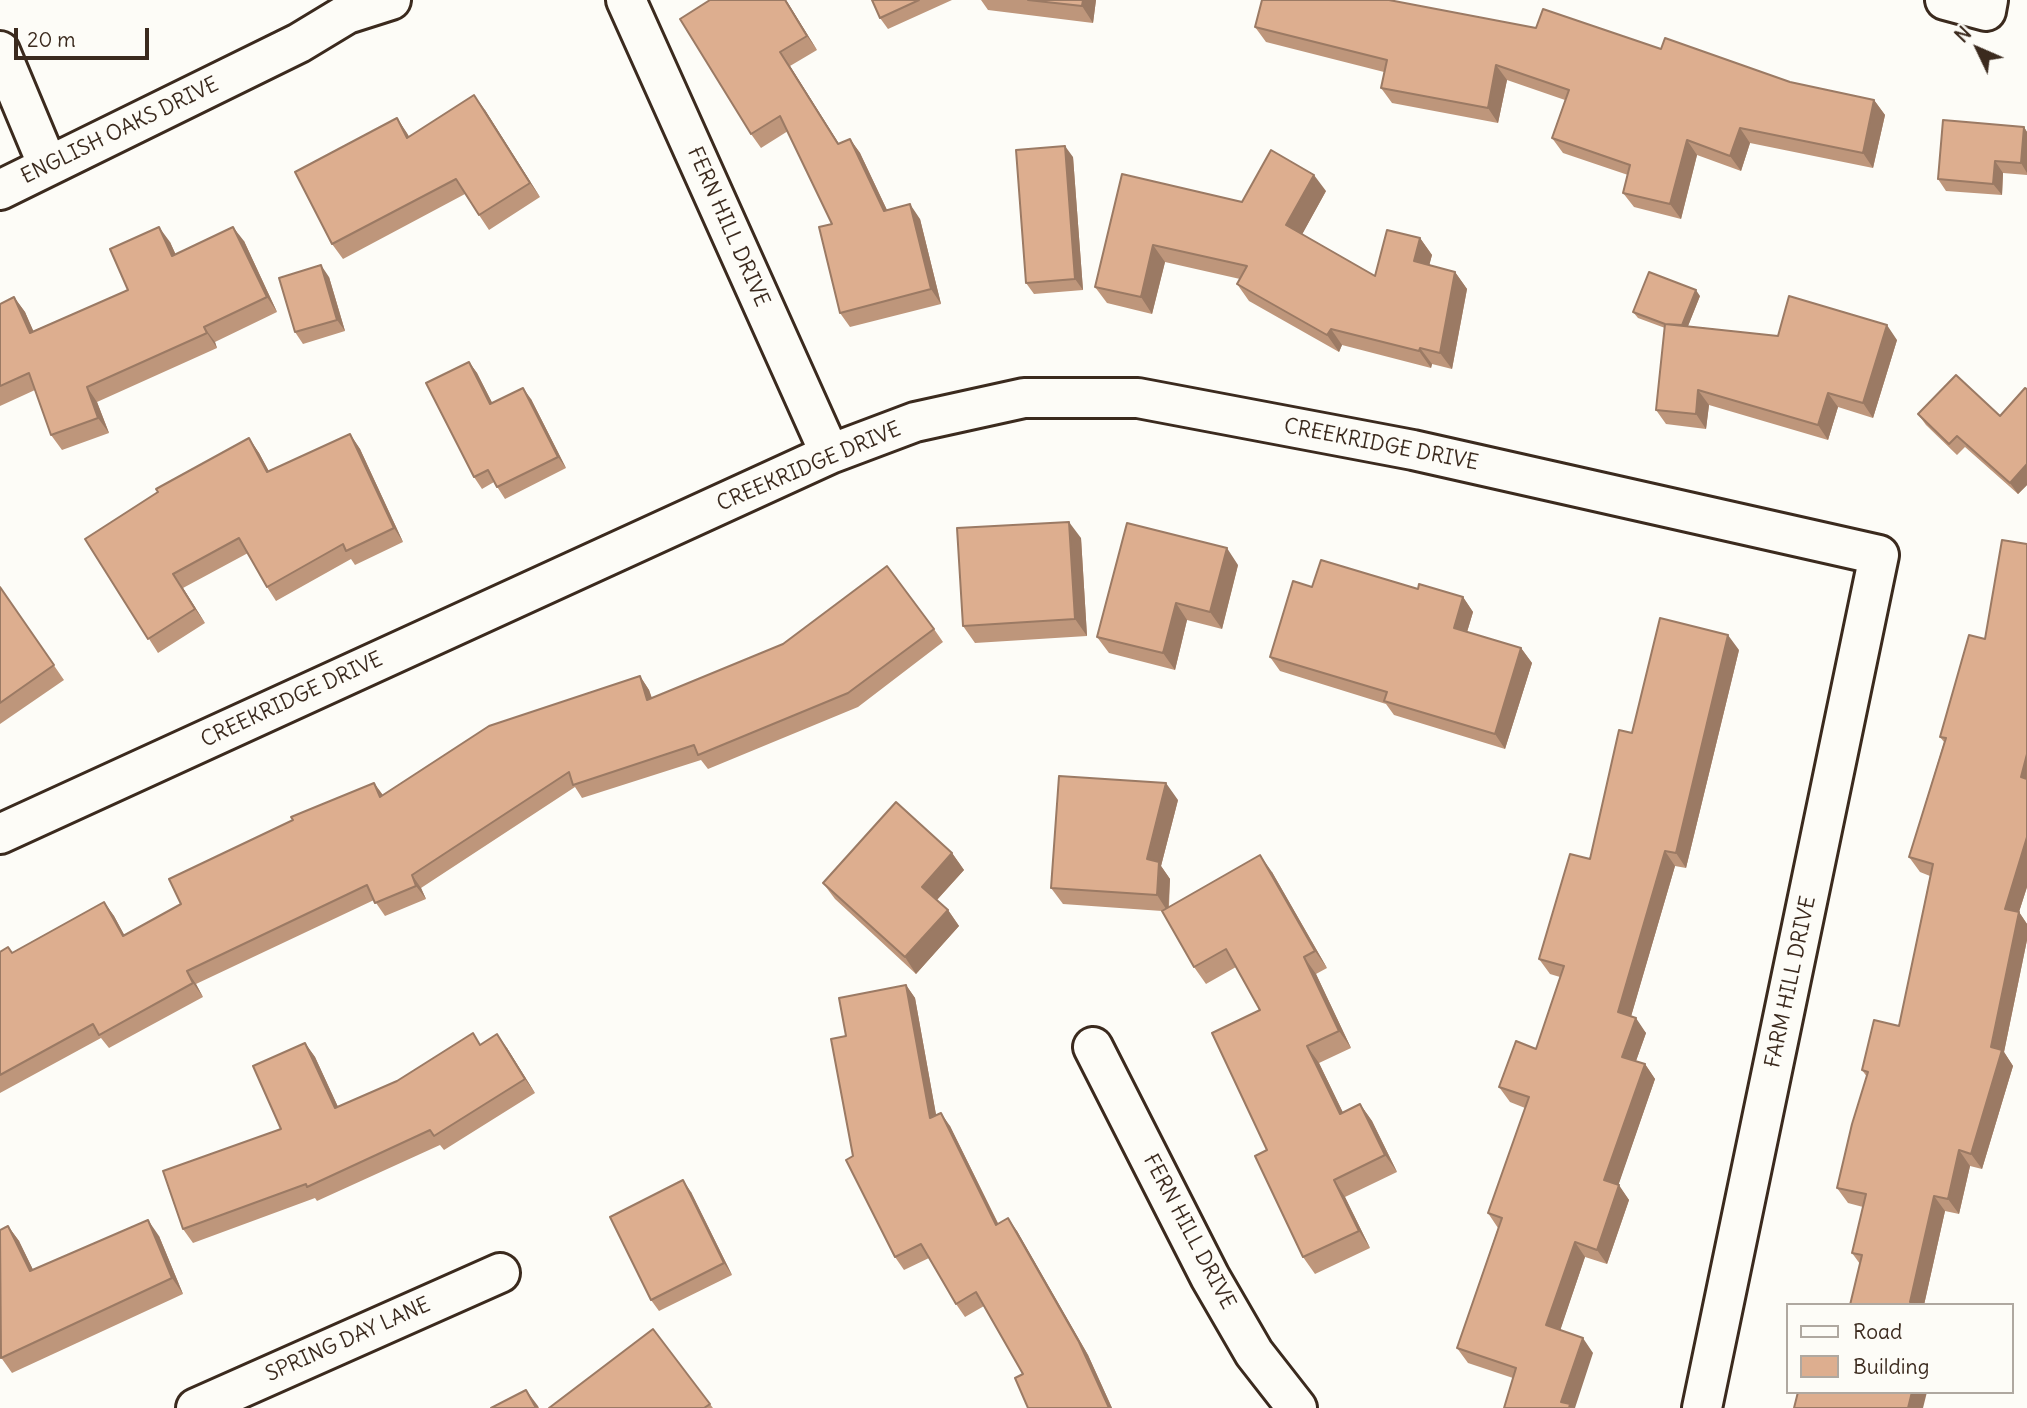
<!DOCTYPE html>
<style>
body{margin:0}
#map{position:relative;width:2027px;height:1408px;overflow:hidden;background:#fdfcf7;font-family:Delius,sans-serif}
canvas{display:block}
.legend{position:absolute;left:1786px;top:1303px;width:228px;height:91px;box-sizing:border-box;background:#fdfcf7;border:2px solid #afa8a0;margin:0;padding:9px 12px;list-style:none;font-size:21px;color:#3b2a1e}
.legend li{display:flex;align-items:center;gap:14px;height:35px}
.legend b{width:35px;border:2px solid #afa8a0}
.north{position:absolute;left:1943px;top:14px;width:70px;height:70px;-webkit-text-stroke:5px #fdfcf7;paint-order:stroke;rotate:314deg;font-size:19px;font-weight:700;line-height:28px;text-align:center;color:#3b2a1e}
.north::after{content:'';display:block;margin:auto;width:24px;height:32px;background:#3b2a1e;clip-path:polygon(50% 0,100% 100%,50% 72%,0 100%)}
.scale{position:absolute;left:14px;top:28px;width:135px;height:32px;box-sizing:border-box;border:4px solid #3b2a1e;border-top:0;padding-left:9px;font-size:21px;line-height:24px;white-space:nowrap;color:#3b2a1e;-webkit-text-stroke:5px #fdfcf7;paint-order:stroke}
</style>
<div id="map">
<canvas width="2027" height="1408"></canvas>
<ul class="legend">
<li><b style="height:9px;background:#fdfcf7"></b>Road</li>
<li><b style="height:19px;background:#ddae8f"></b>Building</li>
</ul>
<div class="north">N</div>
<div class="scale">20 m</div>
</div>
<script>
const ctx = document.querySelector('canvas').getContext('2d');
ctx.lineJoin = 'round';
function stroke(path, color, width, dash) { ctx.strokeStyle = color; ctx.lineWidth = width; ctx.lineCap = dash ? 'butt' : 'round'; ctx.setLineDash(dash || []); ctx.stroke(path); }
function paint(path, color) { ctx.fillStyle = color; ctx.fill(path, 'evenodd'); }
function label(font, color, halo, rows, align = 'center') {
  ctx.font = font + ' Delius,sans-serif'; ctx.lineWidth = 6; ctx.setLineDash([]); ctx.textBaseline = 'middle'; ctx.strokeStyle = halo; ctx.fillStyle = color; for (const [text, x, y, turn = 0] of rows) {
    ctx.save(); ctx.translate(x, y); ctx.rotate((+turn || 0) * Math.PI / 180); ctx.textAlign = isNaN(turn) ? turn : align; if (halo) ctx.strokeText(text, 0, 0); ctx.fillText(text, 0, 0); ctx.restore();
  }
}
const street = new Path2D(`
 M 626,0 L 830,454
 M 1945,0 L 1986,11 L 1988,0
 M 0,51 L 48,166
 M 0,190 L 299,43 L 347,14 L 391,0
 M 0,834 L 830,454 L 915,422 L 1024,398 L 1138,398 L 1413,450 L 1879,555 L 1702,1408
 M 1093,1047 L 1210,1277 L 1254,1353 L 1297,1408
 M 196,1408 L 500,1273`);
stroke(street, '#3b2a1e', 44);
stroke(street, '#fdfcf7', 38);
paint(new Path2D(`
 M 786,0 L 817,50 L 790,66 L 839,144 L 850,139 L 860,153 L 887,210 L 920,219 L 941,304 L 850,327 L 840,313 L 832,224 L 788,131 L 761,148 L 751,134 Z
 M 872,0 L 952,0 L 888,29 L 880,18 Z
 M 981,0 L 1096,0 L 1093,23 L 988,10 Z
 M 1255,27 L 1536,28 L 1661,49 L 1790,82 L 1874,100 L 1885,115 L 1873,168 L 1750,143 L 1741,171 L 1697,155 L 1681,219 L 1634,207 L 1623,193 L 1628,175 L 1563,153 L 1552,138 L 1565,100 L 1507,80 L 1498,123 L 1392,103 L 1381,88 L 1384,72 L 1266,42 Z
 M 485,110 L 540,197 L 489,230 L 465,194 L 343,259 L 332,244 L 397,118 L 409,137 Z
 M 2024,127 L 2027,132 L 2027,175 L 2003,173 L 2002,195 L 1946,191 L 1938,179 Z
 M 1073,157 L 1083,290 L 1034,294 L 1026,283 Z
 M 1122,174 L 1242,202 L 1326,191 L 1302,234 L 1375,276 L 1420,238 L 1432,255 L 1429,265 L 1455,272 L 1467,289 L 1452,369 L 1432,364 L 1431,368 L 1342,345 L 1339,352 L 1249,301 L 1237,284 L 1240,279 L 1165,262 L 1152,314 L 1107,303 L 1095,287 Z
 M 244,241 L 277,312 L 215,342 L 217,348 L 97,402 L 109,433 L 62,450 L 51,435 L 35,390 L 0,406 L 0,304 L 14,297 L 25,312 L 33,331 L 128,290 L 170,242 L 176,255 Z
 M 329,277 L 345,331 L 303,344 L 295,332 Z
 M 1700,296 L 1688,326 L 1778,336 L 1897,340 L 1873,418 L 1838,407 L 1828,440 L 1709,405 L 1706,429 L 1666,424 L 1656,410 L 1665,328 L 1638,318 L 1633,312 Z
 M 469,362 L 477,373 L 492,403 L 531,399 L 566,468 L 505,499 L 494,482 L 482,489 L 474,477 Z
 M 2027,389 L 2027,485 L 2018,494 L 1965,447 L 1957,455 L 1926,425 L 1918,414 L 2000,416 Z
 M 350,434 L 360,449 L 403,542 L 355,565 L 351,559 L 276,601 L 267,587 L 248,553 L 183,588 L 205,623 L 158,653 L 85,539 L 249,438 L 259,453 L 269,472 Z
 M 1081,538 L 1087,636 L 975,643 L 963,626 Z
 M 2027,544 L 2027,887 L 2019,912 L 2027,924 L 2027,940 L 2004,1052 L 2013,1066 L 1982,1169 L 1970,1166 L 1959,1214 L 1945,1211 L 1924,1305 L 1860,1264 L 1852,1253 L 1863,1207 L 1848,1203 L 1837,1188 L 1867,1077 L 1862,1070 L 1899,1026 L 1930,876 L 1920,872 L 1909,857 L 1944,742 L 1940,737 L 1985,639 Z
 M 1238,565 L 1222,629 L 1187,620 L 1175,670 L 1109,653 L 1097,637 Z
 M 0,587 L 64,680 L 0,724 Z
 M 1312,587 L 1418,589 L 1463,597 L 1473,612 L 1467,632 L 1521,648 L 1532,663 L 1505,749 L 1394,715 L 1386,704 L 1280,671 L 1270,657 Z
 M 934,629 L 943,642 L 858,707 L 708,769 L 701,760 L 582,798 L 575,787 L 421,888 L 426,899 L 385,916 L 374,900 L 196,984 L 203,997 L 109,1048 L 101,1038 L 0,1093 L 0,952 L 12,953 L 104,902 L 114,916 L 124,935 L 181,904 L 374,783 L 383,795 L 640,676 L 649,690 L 652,698 Z
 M 1739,650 L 1686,868 L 1675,866 L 1631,1016 L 1646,1033 L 1636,1061 L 1645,1064 L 1655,1079 L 1618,1185 L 1629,1200 L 1607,1264 L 1585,1257 L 1560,1330 L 1593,1353 L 1513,1378 L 1468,1363 L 1457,1348 L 1498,1228 L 1488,1213 L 1525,1108 L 1510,1102 L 1499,1087 L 1536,1049 L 1560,977 L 1550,974 L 1539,959 L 1590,859 Z
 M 1178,800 L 1161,866 L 1170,879 L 1169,907 L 1272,872 L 1327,968 L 1316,974 L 1351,1048 L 1319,1063 L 1343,1113 L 1360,1104 L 1372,1121 L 1397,1172 L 1345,1197 L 1370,1248 L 1315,1274 L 1303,1257 L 1267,1150 L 1260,1010 L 1236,967 L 1206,984 L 1194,967 L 1162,911 L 1063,904 L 1051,888 Z
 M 952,853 L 964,870 L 937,900 L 948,910 L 959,926 L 916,974 L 835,899 L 823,883 Z
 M 906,985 L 915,998 L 936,1115 L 950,1126 L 998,1223 L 1017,1231 L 1088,1355 L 1112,1408 L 1028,1408 L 1023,1374 L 984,1306 L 965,1317 L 956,1304 L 929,1258 L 904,1270 L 895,1257 L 846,1036 Z
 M 305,1043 L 315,1057 L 338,1107 L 481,1044 L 507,1048 L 535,1093 L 444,1150 L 440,1145 L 317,1201 L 315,1198 L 193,1243 L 183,1229 L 281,1129 Z
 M 691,1192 L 732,1275 L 659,1311 L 651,1300 Z
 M 8,1226 L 19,1241 L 33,1270 L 159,1236 L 183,1294 L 12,1373 L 0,1356 Z
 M 653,1329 L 713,1408 L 549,1408 Z`), '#be967b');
paint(new Path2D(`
 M 785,0 L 786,0 L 817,50 L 807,36 Z
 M 1083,0 L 1096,0 L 1093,23 L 1082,6 Z
 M 780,52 L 790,66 L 848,158 L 838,144 Z
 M 1496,65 L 1507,80 L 1498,123 L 1488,108 Z
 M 474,95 L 485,110 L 540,197 L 530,183 Z
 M 1874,100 L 1885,115 L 1873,168 L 1863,153 Z
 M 397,118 L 407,133 L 418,152 L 407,138 Z
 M 2024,127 L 2027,132 L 2027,173 L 2021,163 Z
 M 1740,128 L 1750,143 L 1741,171 L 1730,156 Z
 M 850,139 L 860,153 L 894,225 L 884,211 Z
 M 1687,140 L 1697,155 L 1681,219 L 1670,204 Z
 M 1065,146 L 1073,157 L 1083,290 L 1075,279 Z
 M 1995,161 L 2003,173 L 2002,195 L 1993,184 Z
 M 1314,175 L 1326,191 L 1298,242 L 1286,225 Z
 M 910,204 L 920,219 L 941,304 L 931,289 Z
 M 159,227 L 170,242 L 183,271 L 172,256 Z
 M 233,227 L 244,241 L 277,312 L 267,297 Z
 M 1420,238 L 1432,255 L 1426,278 L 1414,261 Z
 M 1153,245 L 1165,262 L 1152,314 L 1141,297 Z
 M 321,265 L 329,277 L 345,331 L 337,320 Z
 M 1455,272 L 1467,289 L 1452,369 L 1440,353 Z
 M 1696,290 L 1700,296 L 1684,336 L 1680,330 Z
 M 14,297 L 25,312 L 41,348 L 30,333 Z
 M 1887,325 L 1897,340 L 1873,418 L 1863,403 Z
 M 204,327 L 215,342 L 217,348 L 207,333 Z
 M 1331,329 L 1342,345 L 1339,352 L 1327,335 Z
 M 1420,348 L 1432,364 L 1431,368 L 1419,351 Z
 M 469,362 L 477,373 L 499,416 L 490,404 Z
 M 87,387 L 97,402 L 109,433 L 98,418 Z
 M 523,388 L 531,399 L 566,468 L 558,457 Z
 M 1698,390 L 1709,405 L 1706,429 L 1696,414 Z
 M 1828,393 L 1838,407 L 1828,440 L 1818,425 Z
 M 350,434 L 360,449 L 403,542 L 394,528 Z
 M 249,438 L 259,453 L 277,486 L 267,472 Z
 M 2027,464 L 2027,485 L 2018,494 L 2010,483 Z
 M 1069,522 L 1081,538 L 1087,636 L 1075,619 Z
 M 1227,548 L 1238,565 L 1222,629 L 1210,612 Z
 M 173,574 L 183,588 L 205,623 L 195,609 Z
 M 1463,597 L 1473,612 L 1464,642 L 1454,628 Z
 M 1176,603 L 1187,620 L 1175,670 L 1163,653 Z
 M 1728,635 L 1739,650 L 1686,868 L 1676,853 Z
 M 1521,648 L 1532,663 L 1505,749 L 1495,734 Z
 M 640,676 L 649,690 L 657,714 L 647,700 Z
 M 2027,754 L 2027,786 L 2021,777 Z
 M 374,783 L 384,797 L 380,797 Z
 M 1166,783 L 1178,800 L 1161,866 L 1170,879 L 1168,912 L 1157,895 L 1147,859 Z
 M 2027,837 L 2027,887 L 2019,912 L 2027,924 L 2027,940 L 2004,1052 L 2013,1066 L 1982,1169 L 1971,1154 L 1991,1047 L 2005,909 Z
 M 1665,851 L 1675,866 L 1628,1027 L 1618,1012 Z
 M 952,853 L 964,870 L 934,903 L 922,887 Z
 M 1260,855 L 1272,872 L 1327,968 L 1315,951 Z
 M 412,875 L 421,888 L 426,899 L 416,886 Z
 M 104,902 L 114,916 L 132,949 L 123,936 Z
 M 948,910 L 959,926 L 916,974 L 905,957 Z
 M 1304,957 L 1316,974 L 1351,1048 L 1339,1031 Z
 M 187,971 L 196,984 L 203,997 L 193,983 Z
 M 906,985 L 915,998 L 939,1131 L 930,1118 Z
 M 1636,1018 L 1646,1033 L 1632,1072 L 1622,1057 Z
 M 497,1034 L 507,1048 L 535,1093 L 525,1079 Z
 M 305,1043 L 315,1057 L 345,1122 L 335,1108 Z
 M 1307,1046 L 1319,1063 L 1352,1131 L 1340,1114 Z
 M 1645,1064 L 1655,1079 L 1615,1195 L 1604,1180 Z
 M 1360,1104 L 1372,1121 L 1397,1172 L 1385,1155 Z
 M 941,1113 L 950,1126 L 1005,1238 L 996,1225 Z
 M 1959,1150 L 1970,1166 L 1959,1214 L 1948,1199 Z
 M 683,1180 L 691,1192 L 732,1275 L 724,1263 Z
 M 1334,1180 L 1345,1197 L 1370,1248 L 1359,1231 Z
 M 1619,1185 L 1629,1200 L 1607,1264 L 1597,1250 Z
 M 1934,1196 L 1945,1211 L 1924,1305 L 1910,1302 Z
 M 1008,1218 L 1017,1231 L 1088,1355 L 1112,1408 L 1109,1408 Z
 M 148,1220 L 159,1236 L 183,1294 L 172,1278 Z
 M 8,1226 L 19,1241 L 41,1286 L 30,1271 Z
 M 1575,1242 L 1585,1257 L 1557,1340 L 1546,1325 Z
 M 1583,1338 L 1593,1353 L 1575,1408 L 1566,1408 L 1561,1402 Z
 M 526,1390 L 538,1406 L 539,1408 L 536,1408 Z
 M 1912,1392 L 1927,1392 L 1923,1408 L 1908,1408 Z`), '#9b7a64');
const building = new Path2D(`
 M 710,0 L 785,0 L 807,36 L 780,52 L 838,144 L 850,139 L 884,211 L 910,204 L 931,289 L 840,313 L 819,227 L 832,224 L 780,116 L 751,134 L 680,19 Z
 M 872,0 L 919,0 L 880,18 Z
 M 1028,0 L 1083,0 L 1082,6 Z
 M 1262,0 L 1389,0 L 1536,28 L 1543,9 L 1661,49 L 1665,38 L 1790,82 L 1874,100 L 1863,153 L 1740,128 L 1730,156 L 1687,140 L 1670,204 L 1623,193 L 1630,165 L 1552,138 L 1569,90 L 1496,65 L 1488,108 L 1381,88 L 1387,60 L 1255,27 Z
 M 474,95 L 530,183 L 479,215 L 456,179 L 332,244 L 295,172 L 397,118 L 407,138 Z
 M 1943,120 L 2024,127 L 2021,163 L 1995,161 L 1993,184 L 1938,179 Z
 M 1065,146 L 1075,279 L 1026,283 L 1016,150 Z
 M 1271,150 L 1314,175 L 1286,225 L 1375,276 L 1387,230 L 1420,238 L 1414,261 L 1455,272 L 1440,353 L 1420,348 L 1419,351 L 1331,329 L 1327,335 L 1237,284 L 1247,266 L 1153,245 L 1141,297 L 1095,287 L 1122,174 L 1242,202 Z
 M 159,227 L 172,256 L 233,227 L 267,297 L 204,327 L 207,333 L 87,387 L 98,418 L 51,435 L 29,373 L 0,386 L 0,304 L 14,297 L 30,333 L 128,290 L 110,249 Z
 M 321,265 L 337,320 L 295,332 L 279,278 Z
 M 1649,272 L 1696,290 L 1682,325 L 1665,324 L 1633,312 Z
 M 1789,296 L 1887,325 L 1863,403 L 1828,393 L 1818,425 L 1698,390 L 1696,414 L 1656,410 L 1665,324 L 1778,336 Z
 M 469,362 L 490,404 L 523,388 L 558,457 L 497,487 L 488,470 L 474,477 L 426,383 Z
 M 1956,375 L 2000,416 L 2025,388 L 2027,389 L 2027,464 L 2010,483 L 1957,436 L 1949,444 L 1918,414 Z
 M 350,434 L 394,528 L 346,551 L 343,544 L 267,587 L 239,538 L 173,574 L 195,609 L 148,639 L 85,539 L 158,492 L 156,489 L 249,438 L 267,472 Z
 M 1069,522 L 1075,619 L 963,626 L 957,528 Z
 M 1127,523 L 1227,548 L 1210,612 L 1176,603 L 1163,653 L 1097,637 Z
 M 2002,540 L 2027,544 L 2027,754 L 2021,777 L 2027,779 L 2027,837 L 2005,909 L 2019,912 L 1991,1047 L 2002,1050 L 1971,1154 L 1959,1150 L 1948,1199 L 1934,1196 L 1910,1302 L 1922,1305 L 1850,1305 L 1862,1255 L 1852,1253 L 1866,1194 L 1837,1188 L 1852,1124 L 1868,1072 L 1862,1070 L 1874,1020 L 1899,1026 L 1933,864 L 1909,857 L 1946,738 L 1940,737 L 1969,635 L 1985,639 Z
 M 1321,560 L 1418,589 L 1419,584 L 1463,597 L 1454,628 L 1521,648 L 1495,734 L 1384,701 L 1387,692 L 1270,657 L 1293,581 L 1312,587 Z
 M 887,566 L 934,629 L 848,693 L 698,755 L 694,745 L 573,785 L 569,772 L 412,875 L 416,886 L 375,903 L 367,885 L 187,971 L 193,983 L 99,1035 L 93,1024 L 0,1075 L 0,952 L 8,947 L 12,953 L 104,902 L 123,936 L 181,904 L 169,879 L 293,820 L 291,817 L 374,783 L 380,797 L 489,726 L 640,676 L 647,700 L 783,644 Z
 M 0,587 L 54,665 L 0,703 Z
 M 1660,618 L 1728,635 L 1676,853 L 1665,851 L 1618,1012 L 1636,1018 L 1622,1057 L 1645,1064 L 1604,1180 L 1619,1185 L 1597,1250 L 1575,1242 L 1546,1325 L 1583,1338 L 1561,1402 L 1570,1404 L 1569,1408 L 1504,1408 L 1516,1368 L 1457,1348 L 1502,1218 L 1488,1213 L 1529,1097 L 1499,1087 L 1516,1041 L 1536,1049 L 1564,966 L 1539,959 L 1570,854 L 1590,859 L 1619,730 L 1632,733 Z
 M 1059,776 L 1166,783 L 1147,859 L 1159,862 L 1157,895 L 1051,888 Z
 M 896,802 L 952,853 L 922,887 L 948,910 L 905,957 L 823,883 Z
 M 1260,855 L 1315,951 L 1304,957 L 1339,1031 L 1307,1046 L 1340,1114 L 1360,1104 L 1385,1155 L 1334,1180 L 1359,1231 L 1303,1257 L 1255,1156 L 1267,1150 L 1212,1033 L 1260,1010 L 1226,949 L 1194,967 L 1162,911 Z
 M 906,985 L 930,1118 L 941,1113 L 996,1225 L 1008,1218 L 1079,1342 L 1109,1408 L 1028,1408 L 1015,1378 L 1023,1374 L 976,1292 L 956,1304 L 921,1244 L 895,1257 L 846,1160 L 853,1156 L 831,1039 L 846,1036 L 839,998 Z
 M 473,1033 L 480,1045 L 497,1034 L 525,1079 L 434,1136 L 430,1130 L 307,1187 L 306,1184 L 183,1229 L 163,1171 L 281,1129 L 253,1066 L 305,1043 L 335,1108 L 397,1081 Z
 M 683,1180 L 724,1263 L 651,1300 L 610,1217 Z
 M 148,1220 L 172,1278 L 1,1358 L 0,1230 L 8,1226 L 30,1271 Z
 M 653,1329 L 710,1404 L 704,1408 L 549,1408 Z
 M 526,1390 L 536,1408 L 491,1408 Z
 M 1798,1392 L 1912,1392 L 1908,1408 L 1794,1408 Z`);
paint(building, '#ddae8f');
stroke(building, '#9b7a64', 2);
label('21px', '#3b2a1e', '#fdfcf7', [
 ["ENGLISH OAKS DRIVE",120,131,-26],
 ["FERN HILL DRIVE",728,227,66],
 ["CREEKRIDGE DRIVE",1381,445,11],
 ["CREEKRIDGE DRIVE",809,467,-23],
 ["CREEKRIDGE DRIVE",292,700,-25],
 ["FARM HILL DRIVE",1791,982,-78],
 ["FERN HILL DRIVE",1189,1232,62],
 ["SPRING DAY LANE",348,1340,-24]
]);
</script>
